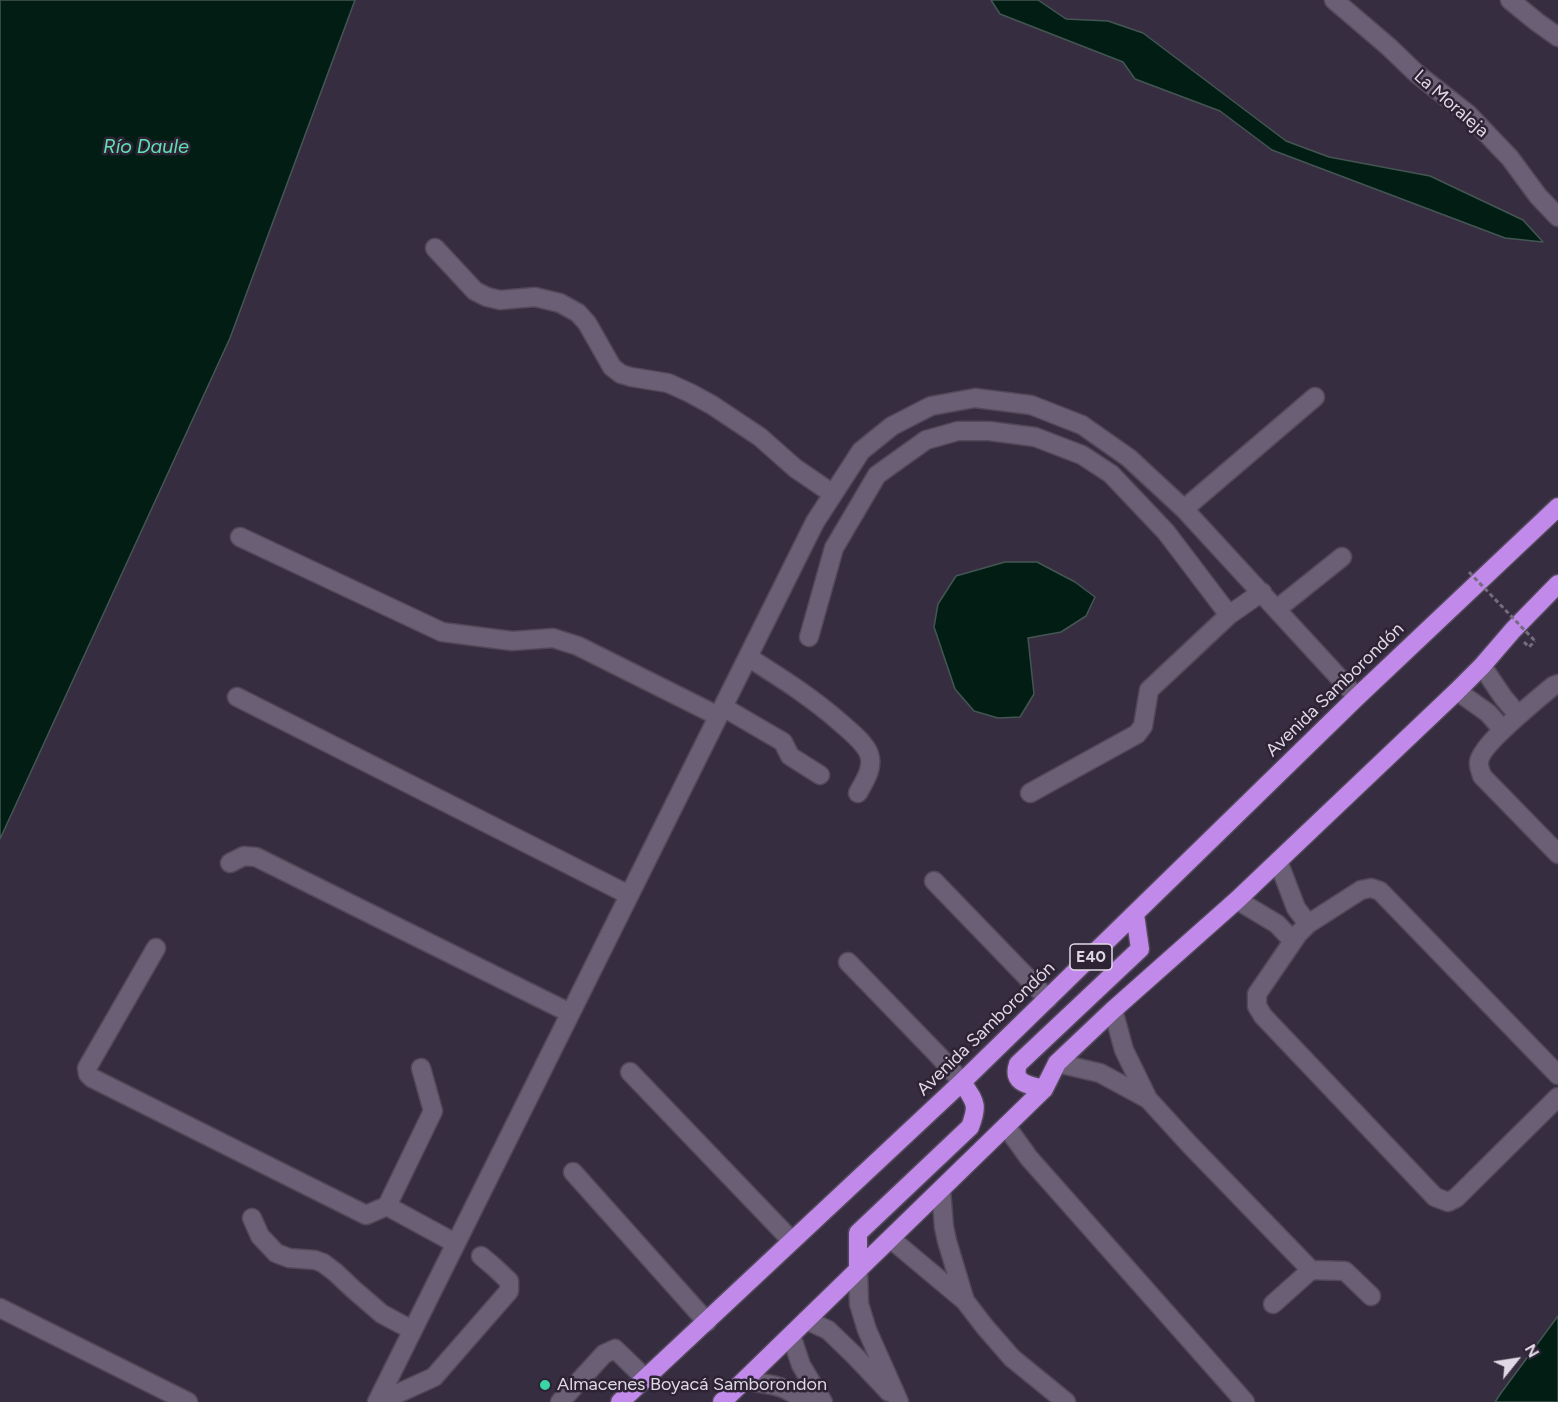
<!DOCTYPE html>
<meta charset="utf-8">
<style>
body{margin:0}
#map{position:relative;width:1558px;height:1402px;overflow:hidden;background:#372d40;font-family:Figtree,sans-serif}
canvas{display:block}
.north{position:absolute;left:1486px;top:1330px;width:60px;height:60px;-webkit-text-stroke:4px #2d2335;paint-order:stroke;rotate:60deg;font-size:16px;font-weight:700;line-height:24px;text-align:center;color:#dfd9e5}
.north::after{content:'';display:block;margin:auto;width:21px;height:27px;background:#dfd9e5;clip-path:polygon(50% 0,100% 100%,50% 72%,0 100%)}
</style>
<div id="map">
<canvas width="1558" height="1402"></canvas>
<div class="north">N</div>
</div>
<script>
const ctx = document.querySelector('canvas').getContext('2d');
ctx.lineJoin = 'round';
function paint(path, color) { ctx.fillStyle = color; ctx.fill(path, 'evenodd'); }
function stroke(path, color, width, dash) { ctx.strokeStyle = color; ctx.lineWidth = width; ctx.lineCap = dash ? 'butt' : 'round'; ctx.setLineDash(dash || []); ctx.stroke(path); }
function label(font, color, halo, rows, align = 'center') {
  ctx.font = font + ' Figtree,sans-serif'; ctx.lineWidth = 5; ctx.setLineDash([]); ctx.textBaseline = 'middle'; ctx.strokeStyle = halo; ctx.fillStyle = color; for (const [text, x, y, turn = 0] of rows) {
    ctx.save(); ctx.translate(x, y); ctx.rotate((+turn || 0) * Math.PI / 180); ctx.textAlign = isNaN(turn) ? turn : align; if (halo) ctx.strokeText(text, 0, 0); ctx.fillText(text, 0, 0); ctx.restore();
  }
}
const water = new Path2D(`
 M 0,0 L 355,0 L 230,338 L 0,839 Z
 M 991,0 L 1038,0 L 1066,19 L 1108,21 L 1143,33 L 1286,141 L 1329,157 L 1430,176 L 1523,220 L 1543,242 L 1505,238 L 1272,150 L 1220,111 L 1135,79 L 1123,62 L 1000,14 Z
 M 1005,562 L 1037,562 L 1075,582 L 1095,597 L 1086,616 L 1061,632 L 1028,638 L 1034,694 L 1020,717 L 998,718 L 974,711 L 955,689 L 934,627 L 938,604 L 956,576 Z
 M 1558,1316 L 1558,1402 L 1495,1402 L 1501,1393 Z`);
paint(water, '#021e14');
stroke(water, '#445653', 1.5);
const minor = new Path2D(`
 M 1334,0 L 1389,47 L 1416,73 L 1468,114 L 1510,158 L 1538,196 L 1558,217
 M 1510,0 L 1537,22 L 1558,37
 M 435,248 L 475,291 L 487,297 L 500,300 L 535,297 L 560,303 L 578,313 L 587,323 L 612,367 L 621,374 L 631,377 L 668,383 L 690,393 L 712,405 L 760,437 L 795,468 L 833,494
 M 1184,509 L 1315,397
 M 240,537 L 442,632 L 512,641 L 553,638 L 578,646 L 718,716
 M 1277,609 L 1342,557
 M 809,637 L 834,548 L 877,475 L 926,440 L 958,431 L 989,431 L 1035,437 L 1082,455 L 1111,474 L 1166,532 L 1229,615
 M 748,657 C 781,678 813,698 842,724 C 851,732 865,743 869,754 C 874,768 864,782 858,793
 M 1482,666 L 1503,697 L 1518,715
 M 1558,684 L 1553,686 C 1539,698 1480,745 1479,762 C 1478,766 1481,772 1482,776 L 1558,854
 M 1457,691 L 1488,713 L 1503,730
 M 237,697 L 629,895
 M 723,707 L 783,742 L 790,756 L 820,775
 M 1030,793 L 1137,734 L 1143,726 L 1149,690 L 1229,615 L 1262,592
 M 1278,861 L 1296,908 L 1308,924
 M 230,863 L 244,856 L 256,857 L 570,1013
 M 934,881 L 1048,999
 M 1237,900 L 1277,924 L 1293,941
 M 156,948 L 87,1068 L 88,1074 L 92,1078 L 366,1215 L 387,1206
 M 848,962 L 938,1055 L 962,1082
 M 1113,1010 L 1124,1050 L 1148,1099 L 1190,1145 L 1311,1270 L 1345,1271 L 1371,1296
 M 1057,1063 L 1100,1073 L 1148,1099
 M 421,1068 L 433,1111 L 387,1206 L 455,1243
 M 630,1072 L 792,1241
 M 1558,1075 L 1380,891 L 1371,888 L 1361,890 L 1308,924 L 1298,934 L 1257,994 L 1257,1006 L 1263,1016 L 1435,1197 L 1448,1202 L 1456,1198 L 1558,1097
 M 1006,1126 L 1029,1158 L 1245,1402
 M 573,1172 L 707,1322
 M 941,1190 L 944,1227 L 947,1241 L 965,1301
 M 252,1218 L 260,1236 L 276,1253 L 289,1258 L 315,1260 L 323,1263 L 335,1272 L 353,1289 L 382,1314 L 412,1330
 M 891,1239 L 965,1301 L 985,1327 L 1012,1358 L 1066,1402
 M 858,1270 L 859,1304 L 867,1330 L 899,1402
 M 1273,1304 L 1311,1270
 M 0,1308 L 188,1402
 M 806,1320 L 828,1330 L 855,1356 L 889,1392
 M 791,1335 L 801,1365 L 823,1402
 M 744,1381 C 767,1384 786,1384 804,1402
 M 377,1402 L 815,522 L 861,451 L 892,426 L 931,406 L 975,398 L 1031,405 L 1082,425 L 1129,458 L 1184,509 L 1357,697
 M 379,1402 L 434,1377 L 509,1291 L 509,1281 L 493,1266 L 481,1256
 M 560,1402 L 604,1354 L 615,1349 L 645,1378`);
const highway = new Path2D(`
 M 1044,1089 C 1030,1085 1011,1084 1018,1064 L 1140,949 L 1135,914
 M 858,1270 L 858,1233 L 970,1127 C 979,1104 975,1102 962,1082
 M 620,1402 L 962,1082 L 1357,697 L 1558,507
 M 722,1402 L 1044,1089 L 1057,1063 L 1113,1010 L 1237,900 L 1457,691 L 1482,666 L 1513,630 L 1558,584`);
stroke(minor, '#514858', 21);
stroke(highway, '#514858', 21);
stroke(new Path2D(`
 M 1524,642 L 1529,647 L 1535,641`), '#756d7d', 3, [4.5, 3]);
stroke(minor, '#6a5f74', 18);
stroke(highway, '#c089ea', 18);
stroke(new Path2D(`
 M 1469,572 L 1535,641`), '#756d7d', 3, [4.5, 3]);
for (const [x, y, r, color] of [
 [545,1385,6,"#3bd4a4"]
]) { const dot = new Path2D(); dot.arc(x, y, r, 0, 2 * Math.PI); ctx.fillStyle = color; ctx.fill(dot); stroke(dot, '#2d2335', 2); }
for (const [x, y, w] of [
 [1091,957,42]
]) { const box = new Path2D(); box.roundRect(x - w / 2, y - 13, w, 26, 4.5); ctx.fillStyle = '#2d2335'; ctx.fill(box); stroke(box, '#dfd9e5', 1.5); }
label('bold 16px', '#dfd9e5', null, [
 ["E40",1091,957]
]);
label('18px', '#dfd9e5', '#2d2335', [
 ["La Moraleja",1451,104,41],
 ["Avenida Samborondón",1335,690,-44],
 ["Avenida Samborondón",986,1029,-44]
]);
label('18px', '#dfd9e5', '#2d2335', [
 ["Almacenes Boyacá Samborondon",557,1385]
], 'left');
label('italic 20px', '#60e0b3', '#2d2335', [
 ["Río Daule",146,147]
]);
</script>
